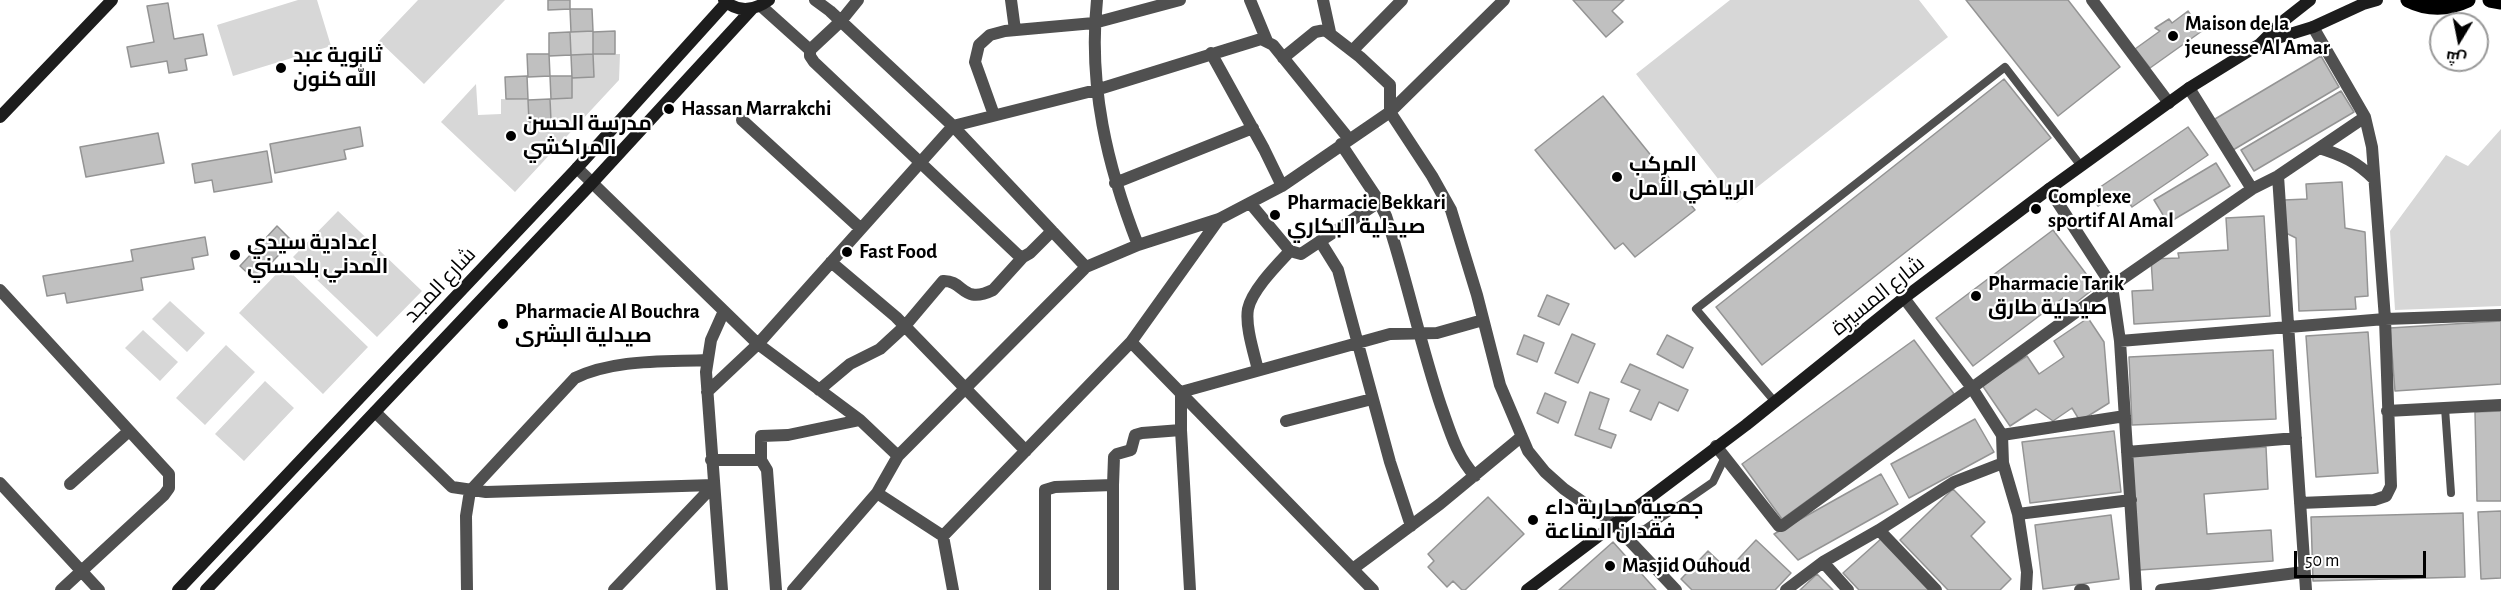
<!DOCTYPE html>
<meta charset="utf-8">
<style>
body{margin:0}
#map{position:relative;width:2501px;height:590px;overflow:hidden;background:#fff;font-family:"Alegreya Sans",Cairo,sans-serif}
canvas{display:block}
.north{position:absolute;left:2429px;top:12px;width:60px;height:60px;box-sizing:border-box;background:#fff;border:2px solid #999;border-radius:50%;rotate:190deg;font-size:16px;font-weight:700;line-height:24px;text-align:center;color:#000}
.north::after{content:'';display:block;margin:auto;width:21px;height:27px;background:#000;clip-path:polygon(50% 0,100% 100%,50% 72%,0 100%)}
.scale{position:absolute;left:2294px;top:551px;width:132px;height:27px;box-sizing:border-box;border:3px solid #000;border-top:0;padding-left:8px;font-size:18px;line-height:21px;white-space:nowrap;color:#000;-webkit-text-stroke:4px #fff;paint-order:stroke}
</style>
<div id="map">
<canvas width="2501" height="590"></canvas>
<div class="north">ش</div>
<div class="scale">50 m</div>
</div>
<script>
const ctx = document.querySelector('canvas').getContext('2d');
ctx.lineJoin = 'round';
function paint(path, color) { ctx.fillStyle = color; ctx.fill(path, 'evenodd'); }
function stroke(path, color, width, dash) { ctx.strokeStyle = color; ctx.lineWidth = width; ctx.lineCap = dash ? 'butt' : 'round'; ctx.setLineDash(dash || []); ctx.stroke(path); }
function label(font, color, halo, rows, align = 'center') {
  ctx.font = font + ' "Alegreya Sans",Cairo,sans-serif'; ctx.lineWidth = 4.5; ctx.setLineDash([]); ctx.textBaseline = 'middle'; ctx.strokeStyle = halo; ctx.fillStyle = color; for (const [text, x, y, turn = 0] of rows) {
    ctx.save(); ctx.translate(x, y); ctx.rotate((+turn || 0) * Math.PI / 180); ctx.textAlign = isNaN(turn) ? turn : align; if (halo) ctx.strokeText(text, 0, 0); ctx.fillText(text, 0, 0); ctx.restore();
  }
}
paint(new Path2D(`
 M 298,0 L 317,0 L 331,46 L 233,76 L 217,25 Z
 M 418,0 L 505,0 L 424,84 L 379,41 Z
 M 1730,0 L 1919,0 L 1948,37 L 1737,203 L 1636,74 Z
 M 593,31 L 594,54 L 620,54 L 619,80 L 515,192 L 441,122 L 476,84 L 478,115 L 501,114 L 501,99 L 528,100 L 529,122 L 551,121 L 551,99 L 572,98 L 572,78 L 594,77 L 593,54 L 571,55 L 571,32 Z
 M 2501,129 L 2501,306 L 2395,310 L 2390,231 L 2446,155 L 2468,166 Z
 M 338,211 L 422,291 L 377,337 L 293,257 Z
 M 284,266 L 368,347 L 323,394 L 239,313 Z
 M 170,301 L 205,333 L 187,352 L 152,319 Z
 M 143,330 L 178,362 L 160,381 L 125,348 Z
 M 226,345 L 255,372 L 205,425 L 176,398 Z
 M 265,381 L 294,408 L 244,461 L 215,434 Z`), '#d7d7d7');
const building = new Path2D(`
 M 548,0 L 570,0 L 570,9 L 548,10 Z
 M 1573,0 L 1624,0 L 1612,11 L 1623,22 L 1606,37 Z
 M 1966,0 L 2068,0 L 2120,67 L 2058,116 Z
 M 168,3 L 174,39 L 203,34 L 207,55 L 185,59 L 187,70 L 169,73 L 167,61 L 131,67 L 127,47 L 154,42 L 147,6 Z
 M 570,9 L 592,9 L 593,31 L 571,32 Z
 M 2188,11 L 2202,31 L 2150,68 L 2135,49 L 2160,31 L 2155,28 L 2169,19 L 2172,23 Z
 M 615,31 L 615,54 L 593,54 L 593,32 Z
 M 570,32 L 571,55 L 549,56 L 549,33 Z
 M 527,54 L 549,54 L 550,76 L 528,77 Z
 M 593,54 L 594,77 L 572,78 L 571,55 Z
 M 2321,56 L 2339,87 L 2233,150 L 2215,119 Z
 M 527,76 L 528,99 L 506,99 L 505,77 Z
 M 550,76 L 572,76 L 572,98 L 551,99 Z
 M 2004,79 L 2051,138 L 1762,365 L 1716,307 Z
 M 2341,91 L 2354,112 L 2254,171 L 2241,150 Z
 M 1603,96 L 1695,210 L 1635,257 L 1623,243 L 1615,249 L 1535,150 Z
 M 550,99 L 551,121 L 529,122 L 528,100 Z
 M 360,127 L 363,146 L 344,150 L 346,159 L 275,173 L 270,144 Z
 M 2188,127 L 2208,155 L 2132,207 L 2121,191 L 2098,206 L 2090,194 Z
 M 158,133 L 164,163 L 86,177 L 80,147 Z
 M 267,151 L 272,182 L 214,192 L 212,180 L 195,183 L 192,164 Z
 M 2216,163 L 2230,186 L 2168,223 L 2154,200 Z
 M 2342,182 L 2345,228 L 2365,232 L 2368,296 L 2355,297 L 2356,309 L 2299,311 L 2296,238 L 2286,233 L 2284,200 L 2307,199 L 2306,184 Z
 M 2264,216 L 2270,316 L 2134,324 L 2132,291 L 2153,290 L 2151,259 L 2179,258 L 2178,253 L 2228,250 L 2226,218 Z
 M 277,226 L 292,241 L 255,280 L 240,266 Z
 M 2053,230 L 2096,287 L 2073,305 L 2063,298 L 1973,366 L 1936,318 Z
 M 205,237 L 208,255 L 192,258 L 194,269 L 141,278 L 143,290 L 67,303 L 65,293 L 47,296 L 43,276 L 133,261 L 131,250 Z
 M 1547,295 L 1569,304 L 1559,325 L 1538,316 Z
 M 2088,318 L 2104,342 L 2109,403 L 2080,421 L 2072,408 L 2053,421 L 2036,409 L 2010,426 L 1982,385 L 2027,356 L 2039,374 L 2064,357 L 2054,341 Z
 M 2501,321 L 2501,384 L 2395,391 L 2390,328 Z
 M 2368,332 L 2378,473 L 2316,477 L 2306,336 Z
 M 1572,334 L 1595,344 L 1578,383 L 1555,373 Z
 M 1524,335 L 1544,343 L 1537,362 L 1517,354 Z
 M 1667,335 L 1693,348 L 1683,368 L 1657,354 Z
 M 1914,340 L 1954,394 L 1782,519 L 1742,464 Z
 M 2273,350 L 2276,419 L 2132,425 L 2129,357 Z
 M 1630,364 L 1688,390 L 1678,411 L 1659,402 L 1651,420 L 1630,411 L 1640,390 L 1621,382 Z
 M 1590,392 L 1609,399 L 1599,429 L 1616,435 L 1611,448 L 1575,435 Z
 M 1545,393 L 1566,402 L 1558,423 L 1537,413 Z
 M 2501,411 L 2501,501 L 2477,501 L 2475,412 Z
 M 1975,419 L 1994,452 L 1909,498 L 1891,464 Z
 M 2114,431 L 2121,492 L 2030,503 L 2022,442 Z
 M 2266,447 L 2268,489 L 2204,494 L 2207,534 L 2271,530 L 2273,561 L 2139,570 L 2131,456 Z
 M 1881,474 L 1898,504 L 1798,560 L 1774,534 Z
 M 1953,489 L 1985,522 L 1971,536 L 2011,579 L 2000,590 L 1948,590 L 1900,540 Z
 M 1488,497 L 1524,534 L 1465,590 L 1462,590 L 1453,581 L 1447,587 L 1428,567 L 1434,561 L 1428,554 Z
 M 2501,511 L 2501,578 L 2481,579 L 2478,512 Z
 M 2463,513 L 2465,577 L 2313,581 L 2311,517 Z
 M 2111,515 L 2119,579 L 2043,589 L 2035,525 Z
 M 1882,538 L 1931,590 L 1859,590 L 1843,573 Z
 M 1756,540 L 1791,573 L 1775,590 L 1692,590 L 1681,579 L 1708,551 L 1728,570 Z
 M 1613,542 L 1656,590 L 1559,590 Z
 M 1817,574 L 1833,590 L 1800,590 Z`);
paint(building, '#c0c0c0');
stroke(building, '#949494', 1.5);
stroke(new Path2D(`
 M 1775,402 L 1696,309 L 2005,67 L 2081,166
 M 2445,408 L 2451,493
 M 1624,534 L 1645,529 L 1713,482 L 1725,457`), '#505050', 8);
stroke(new Path2D(`
 M 815,0 L 830,11 L 953,126 L 1086,267
 M 858,0 L 841,21 L 810,50 L 810,56 L 814,62 L 1018,255 L 1023,257 L 1030,253 L 1052,231
 M 1011,0 L 1015,30
 M 1097,0 C 1088,85 1107,166 1138,245
 M 1250,0 L 1267,41
 M 1323,0 L 1330,32
 M 2092,0 L 2169,103
 M 761,6 L 810,50
 M 1352,51 L 1402,0
 M 1211,53 L 1264,149 L 1282,186
 M 1283,58 L 1315,32 L 1325,30 L 1360,57 L 1390,85 L 1390,112 L 1432,176 L 1451,210 L 1477,295 L 1500,385 L 1528,451 L 1545,472 L 1564,489 L 1613,523 L 1676,590
 M 2189,88 L 2252,189
 M 994,115 L 975,62 L 979,45 L 990,35 L 1005,31 L 1094,23 L 1180,0
 M 742,120 L 861,229
 M 1341,144 L 1377,198 L 1386,216 C 1407,279 1420,344 1441,406 C 1450,431 1457,457 1475,476
 M 2319,148 C 2342,155 2357,162 2374,179
 M 577,168 L 758,344 L 860,420 L 898,456 L 877,493 L 793,590
 M 2278,176 L 2306,590
 M 1115,183 L 1253,128
 M 2049,189 L 2112,286 L 2120,341 L 2136,590
 M 1250,203 L 1290,251 L 1301,254 L 1379,202
 M 1320,241 L 1338,270 L 1390,462 L 1411,526
 M 831,262 L 896,317 L 1026,451
 M 0,290 L 169,474 L 169,488 L 164,495 L 61,590
 M 1904,298 L 1972,388 L 2002,435 L 2003,463 L 2018,514 L 2027,572 L 2026,590
 M 2120,341 L 2385,319 L 2501,315
 M 1131,342 L 1373,590
 M 1258,370 C 1254,353 1245,326 1248,309 C 1252,290 1277,265 1290,251
 M 819,390 L 850,364 L 880,349 L 905,326 L 943,281 C 964,280 962,305 993,290 L 1023,257
 M 707,392 L 758,344 L 953,126 L 1096,90 L 1261,39 L 1273,45 L 1349,139
 M 2387,411 L 2501,405
 M 375,412 L 452,487 L 486,492 L 714,485
 M 1286,421 L 1372,399
 M 1181,430 L 1190,590
 M 2002,435 L 2125,416
 M 1716,446 L 1779,526 L 1782,526 L 2112,286 L 2252,189 L 2278,176 L 2365,117
 M 2127,452 L 2296,438
 M 898,456 L 1086,267 L 1138,245 L 1219,219 L 1282,186 L 1390,112 L 1504,0
 M 711,460 L 761,460 L 767,470 L 776,590
 M 761,460 L 761,436 L 788,435 L 860,420
 M 0,483 L 99,590
 M 70,484 L 129,431
 M 877,493 L 943,536 L 953,590
 M 2300,503 L 2374,500 L 2386,496 L 2391,486 L 2385,319 L 2372,147 L 2365,117 L 2313,27
 M 2018,514 L 2131,500
 M 1879,530 L 1936,590
 M 943,536 L 1131,342 L 1219,219
 M 1823,562 L 1848,590
 M 1354,568 L 1440,504 L 1521,437
 M 467,590 L 466,516 L 470,491 L 575,378 C 615,359 663,362 707,360
 M 614,590 L 714,485
 M 722,590 L 706,372 L 711,340 L 724,311
 M 1045,590 L 1045,490 L 1055,487 L 1113,485 L 1114,457 L 1117,454 L 1131,450 L 1135,435 L 1142,433 L 1181,430 L 1181,392 L 1390,334 L 1437,333 L 1483,320
 M 1113,590 L 1113,485
 M 1786,590 L 1823,562 L 1879,530 L 1954,482 L 2003,463
 M 2080,590 L 2084,590
 M 2161,590 L 2304,572`), '#505050', 12);
stroke(new Path2D(`
 M 724,0 C 738,13 754,11 769,0
 M 2261,43 L 2313,27 L 2363,4 L 2377,0
 M 0,117 L 112,0
 M 178,590 L 577,168 L 726,3
 M 206,590 L 592,183 L 752,9
 M 1527,590 L 1746,425 L 1904,298 L 2049,189 L 2189,88 L 2260,44 L 2282,22 L 2310,0`), '#1d1d1d', 12);
stroke(new Path2D(`
 M 2408,0 C 2428,10 2449,9 2468,0
 M 2490,0 L 2501,2`), '#000', 15);
for (const [x, y, r, color] of [
 [2173,36,6,"#000"],
 [281,68,6,"#000"],
 [669,109,6,"#000"],
 [511,136,6,"#000"],
 [1617,177,6,"#000"],
 [2036,209,6,"#000"],
 [1275,215,6,"#000"],
 [847,252,6,"#000"],
 [235,255,6,"#000"],
 [1976,296,6,"#000"],
 [503,324,6,"#000"],
 [1533,520,6,"#000"],
 [1610,566,6,"#000"]
]) { const dot = new Path2D(); dot.arc(x, y, r, 0, 2 * Math.PI); ctx.fillStyle = color; ctx.fill(dot); stroke(dot, '#fff', 2); }
label('bold 21px', '#000', '#fff', [
 ["Maison de la",2185,24],
 ["jeunesse Al Amar",2185,48],
 ["ثانوية عبد",293,56],
 ["الله كنون",293,80],
 ["Hassan Marrakchi",681,109],
 ["مدرسة الحسن",523,124],
 ["المراكشي",523,148],
 ["المركب",1629,165],
 ["الرياضي الأمل",1629,189],
 ["Complexe",2048,197],
 ["sportif Al Amal",2048,221],
 ["Pharmacie Bekkari",1287,203],
 ["صيدلية البكاري",1287,227],
 ["إعدادية سيدي",247,243],
 ["المدني بلحسني",247,267],
 ["Fast Food",859,252],
 ["Pharmacie Tarik",1988,284],
 ["صيدلية طارق",1988,308],
 ["Pharmacie Al Bouchra",515,312],
 ["صيدلية البشرى",515,336],
 ["جمعية محاربة داء",1545,508],
 ["فقدان المناعة",1545,532],
 ["Masjid Ouhoud",1622,566]
], 'left');
label('21px', '#000', '#fff', [
 ["شارع المجد",440,285,-47],
 ["شارع المسيرة",1878,296,-39]
]);
</script>
